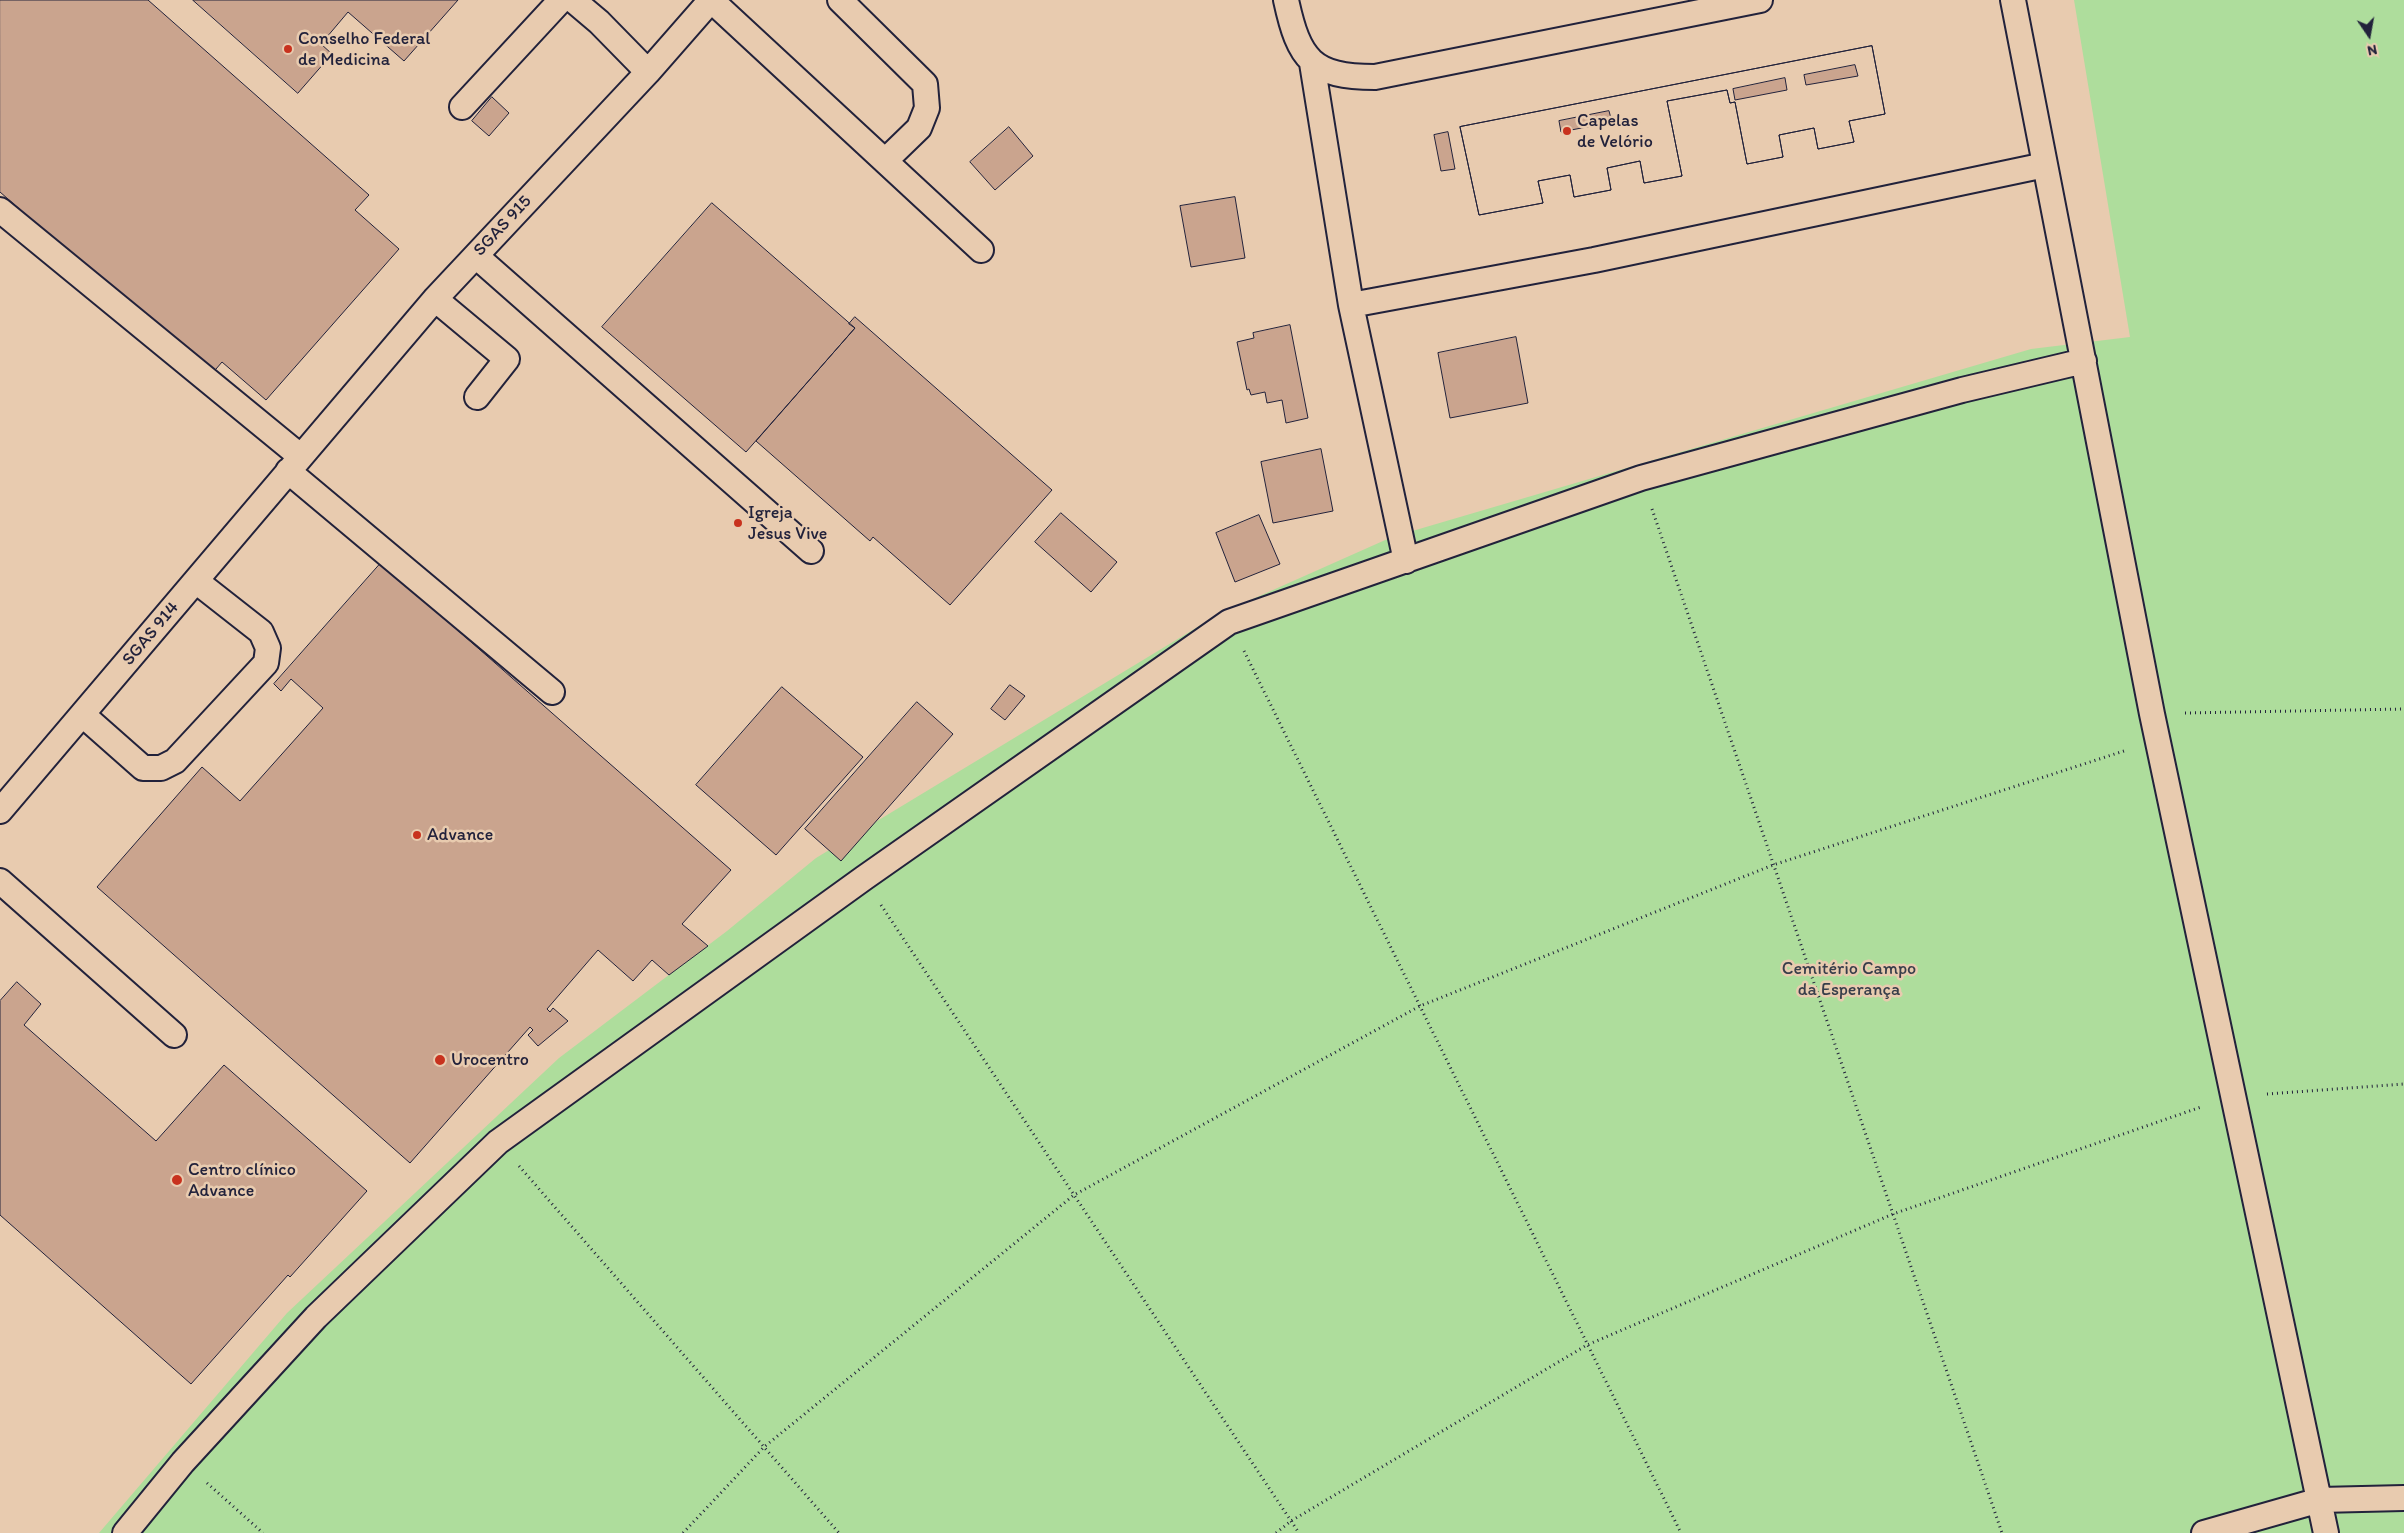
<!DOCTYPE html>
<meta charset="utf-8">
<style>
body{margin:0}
#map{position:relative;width:2404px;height:1533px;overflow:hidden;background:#e8cbaf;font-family:Itim,sans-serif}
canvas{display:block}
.north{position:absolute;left:2344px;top:10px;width:50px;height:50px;-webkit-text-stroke:4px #e8cbaf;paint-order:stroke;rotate:168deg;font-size:14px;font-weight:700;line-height:20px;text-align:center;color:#22223b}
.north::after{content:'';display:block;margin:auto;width:18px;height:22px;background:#22223b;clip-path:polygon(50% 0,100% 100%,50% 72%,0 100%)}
</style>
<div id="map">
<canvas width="2404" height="1533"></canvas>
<div class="north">N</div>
</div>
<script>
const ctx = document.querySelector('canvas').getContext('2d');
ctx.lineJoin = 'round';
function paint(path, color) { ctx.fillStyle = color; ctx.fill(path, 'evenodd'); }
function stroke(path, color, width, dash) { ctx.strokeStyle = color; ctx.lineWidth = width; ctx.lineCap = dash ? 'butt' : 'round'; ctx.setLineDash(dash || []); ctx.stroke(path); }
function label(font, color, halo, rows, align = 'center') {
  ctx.font = font + ' Itim,sans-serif'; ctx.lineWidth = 5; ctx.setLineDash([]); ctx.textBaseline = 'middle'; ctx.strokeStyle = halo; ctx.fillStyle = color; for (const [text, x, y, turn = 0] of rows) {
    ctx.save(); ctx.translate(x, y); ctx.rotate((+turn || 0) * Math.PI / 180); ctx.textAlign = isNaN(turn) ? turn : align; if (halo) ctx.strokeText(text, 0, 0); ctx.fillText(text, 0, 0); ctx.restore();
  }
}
paint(new Path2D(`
 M 2074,0 L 2404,0 L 2404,1533 L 99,1533 L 287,1313 L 559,1058 L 727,931 L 816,858 L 1219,614 L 1392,537 L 2031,349 L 2130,337 Z`), '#aedd9c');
const building = new Path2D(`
 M 0,0 L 148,0 L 369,195 L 355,210 L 399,249 L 266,400 L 222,362 L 210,376 L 0,192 Z
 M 193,0 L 458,0 L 404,61 L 348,12 L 321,44 L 332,54 L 298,93 Z
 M 1872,46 L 1885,114 L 1849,121 L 1854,142 L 1818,149 L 1814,128 L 1779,135 L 1783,157 L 1747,164 L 1735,102 L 1730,103 L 1727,90 L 1667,101 L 1682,176 L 1644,183 L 1640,161 L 1607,168 L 1611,190 L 1574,197 L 1570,175 L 1538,181 L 1543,203 L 1479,215 L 1460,127 ZM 1855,65 L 1858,76 L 1806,85 L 1804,75 ZM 1785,78 L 1787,90 L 1735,100 L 1733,89 ZM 1609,111 L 1612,122 L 1561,132 L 1559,121 Z
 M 1872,46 L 1885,114 L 1849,121 L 1854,142 L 1818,149 L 1814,128 L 1779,135 L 1783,157 L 1747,164 L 1735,102 L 1730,103 L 1727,90 L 1667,101 L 1682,176 L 1644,183 L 1640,161 L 1607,168 L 1611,190 L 1574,197 L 1570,175 L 1538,181 L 1543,203 L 1479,215 L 1460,127 Z
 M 492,97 L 509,113 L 489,136 L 472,121 Z
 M 1009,127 L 1033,156 L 995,190 L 970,162 Z
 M 1448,132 L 1455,169 L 1441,171 L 1434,135 Z
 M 1235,197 L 1245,258 L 1191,267 L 1180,206 Z
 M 712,203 L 855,328 L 746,452 L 602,327 Z
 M 855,317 L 1052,490 L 950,605 L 873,537 L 870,541 L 756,441 L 855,328 L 849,324 Z
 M 1290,325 L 1308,418 L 1286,423 L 1282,400 L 1267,403 L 1265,392 L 1251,395 L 1249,389 L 1247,390 L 1237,342 L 1254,338 L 1253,333 Z
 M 1516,337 L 1528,403 L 1450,418 L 1438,353 Z
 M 1321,449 L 1333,511 L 1273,523 L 1261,462 Z
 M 1061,513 L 1117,562 L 1091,592 L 1035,542 Z
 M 1259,515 L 1280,564 L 1235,582 L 1216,533 Z
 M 381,563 L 731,870 L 682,924 L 708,946 L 669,975 L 652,960 L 633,981 L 598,950 L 547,1009 L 550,1012 L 553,1008 L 568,1021 L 538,1046 L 528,1035 L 533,1030 L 530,1027 L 410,1163 L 97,887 L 202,767 L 240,801 L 323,708 L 291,679 L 281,691 L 274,684 Z
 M 1010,685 L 1025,696 L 1005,720 L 991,709 Z
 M 782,687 L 863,757 L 776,855 L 696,785 Z
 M 917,702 L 953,734 L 841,861 L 805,829 Z
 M 17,982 L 41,1004 L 24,1025 L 156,1141 L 224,1065 L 367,1191 L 290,1277 L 288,1275 L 191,1384 L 0,1215 L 0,1001 Z`);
paint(building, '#caa48e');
stroke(building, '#22223b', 1);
const lane = new Path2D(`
 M 573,0 L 599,22 L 648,72
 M 711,0 L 981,250
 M 840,0 L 925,84 L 927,108 L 919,128 L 886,160
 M 1286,0 C 1299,60 1312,77 1375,77 L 1760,0
 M 2013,0 L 2152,714 L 2326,1533
 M 1312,63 L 1351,305 L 1406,561
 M 462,107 L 561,0
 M 0,210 L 300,456
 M 476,256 L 811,551
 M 435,299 L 507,359 L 477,397
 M 1351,305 L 1594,260 L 2045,165
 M 288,471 L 552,692
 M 83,715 L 143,768 L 161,768 L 175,761 L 266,663 L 268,648 L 261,632 L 196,581
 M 0,811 L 435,299 L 648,72 L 711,0
 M 0,881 L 174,1035
 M 125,1533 L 183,1462 L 316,1317 L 498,1142 L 864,878 L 1229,622 L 1641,478 L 1962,390 L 2084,361
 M 2204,1533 L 2320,1500 L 2404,1498`);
stroke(lane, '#22223b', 28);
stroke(new Path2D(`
 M 1652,509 L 2002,1533
 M 1244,651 L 1681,1533
 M 2185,713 L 2404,709
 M 881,905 L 1299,1533
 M 2267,1094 L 2404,1084
 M 519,1166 L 839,1533
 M 207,1483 L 263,1533
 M 683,1533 L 764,1447 L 1074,1195 L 1420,1006 L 1773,865 L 2127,750
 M 1276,1533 L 1291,1521 L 1587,1345 L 1893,1214 L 2201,1107`), '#22223b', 3, [1, 4]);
stroke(lane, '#e8cbaf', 24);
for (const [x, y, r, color] of [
 [288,49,5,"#c8321e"],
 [1567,131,5,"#c8321e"],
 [738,523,5,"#c8321e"],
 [417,835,5,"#c8321e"],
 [440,1060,6,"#c8321e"],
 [177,1180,6,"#c8321e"]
]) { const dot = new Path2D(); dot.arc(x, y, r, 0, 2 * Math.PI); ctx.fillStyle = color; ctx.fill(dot); stroke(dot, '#e8cbaf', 2); }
label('18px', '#22223b', '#e8cbaf', [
 ["Conselho Federal",298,39],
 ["de Medicina",298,60],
 ["Capelas",1577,121],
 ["de Velório",1577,142],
 ["Igreja",748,513],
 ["Jesus Vive",748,534],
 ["Advance",427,835],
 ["Urocentro",451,1060],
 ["Centro clínico",188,1170],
 ["Advance",188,1191]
], 'left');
label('18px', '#22223b', '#e8cbaf', [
 ["SGAS 915",503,226,-47],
 ["SGAS 914",151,634,-50]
]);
label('18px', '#373e4a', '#e8cbaf', [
 ["Cemitério Campo",1849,969],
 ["da Esperança",1849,990]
]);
</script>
